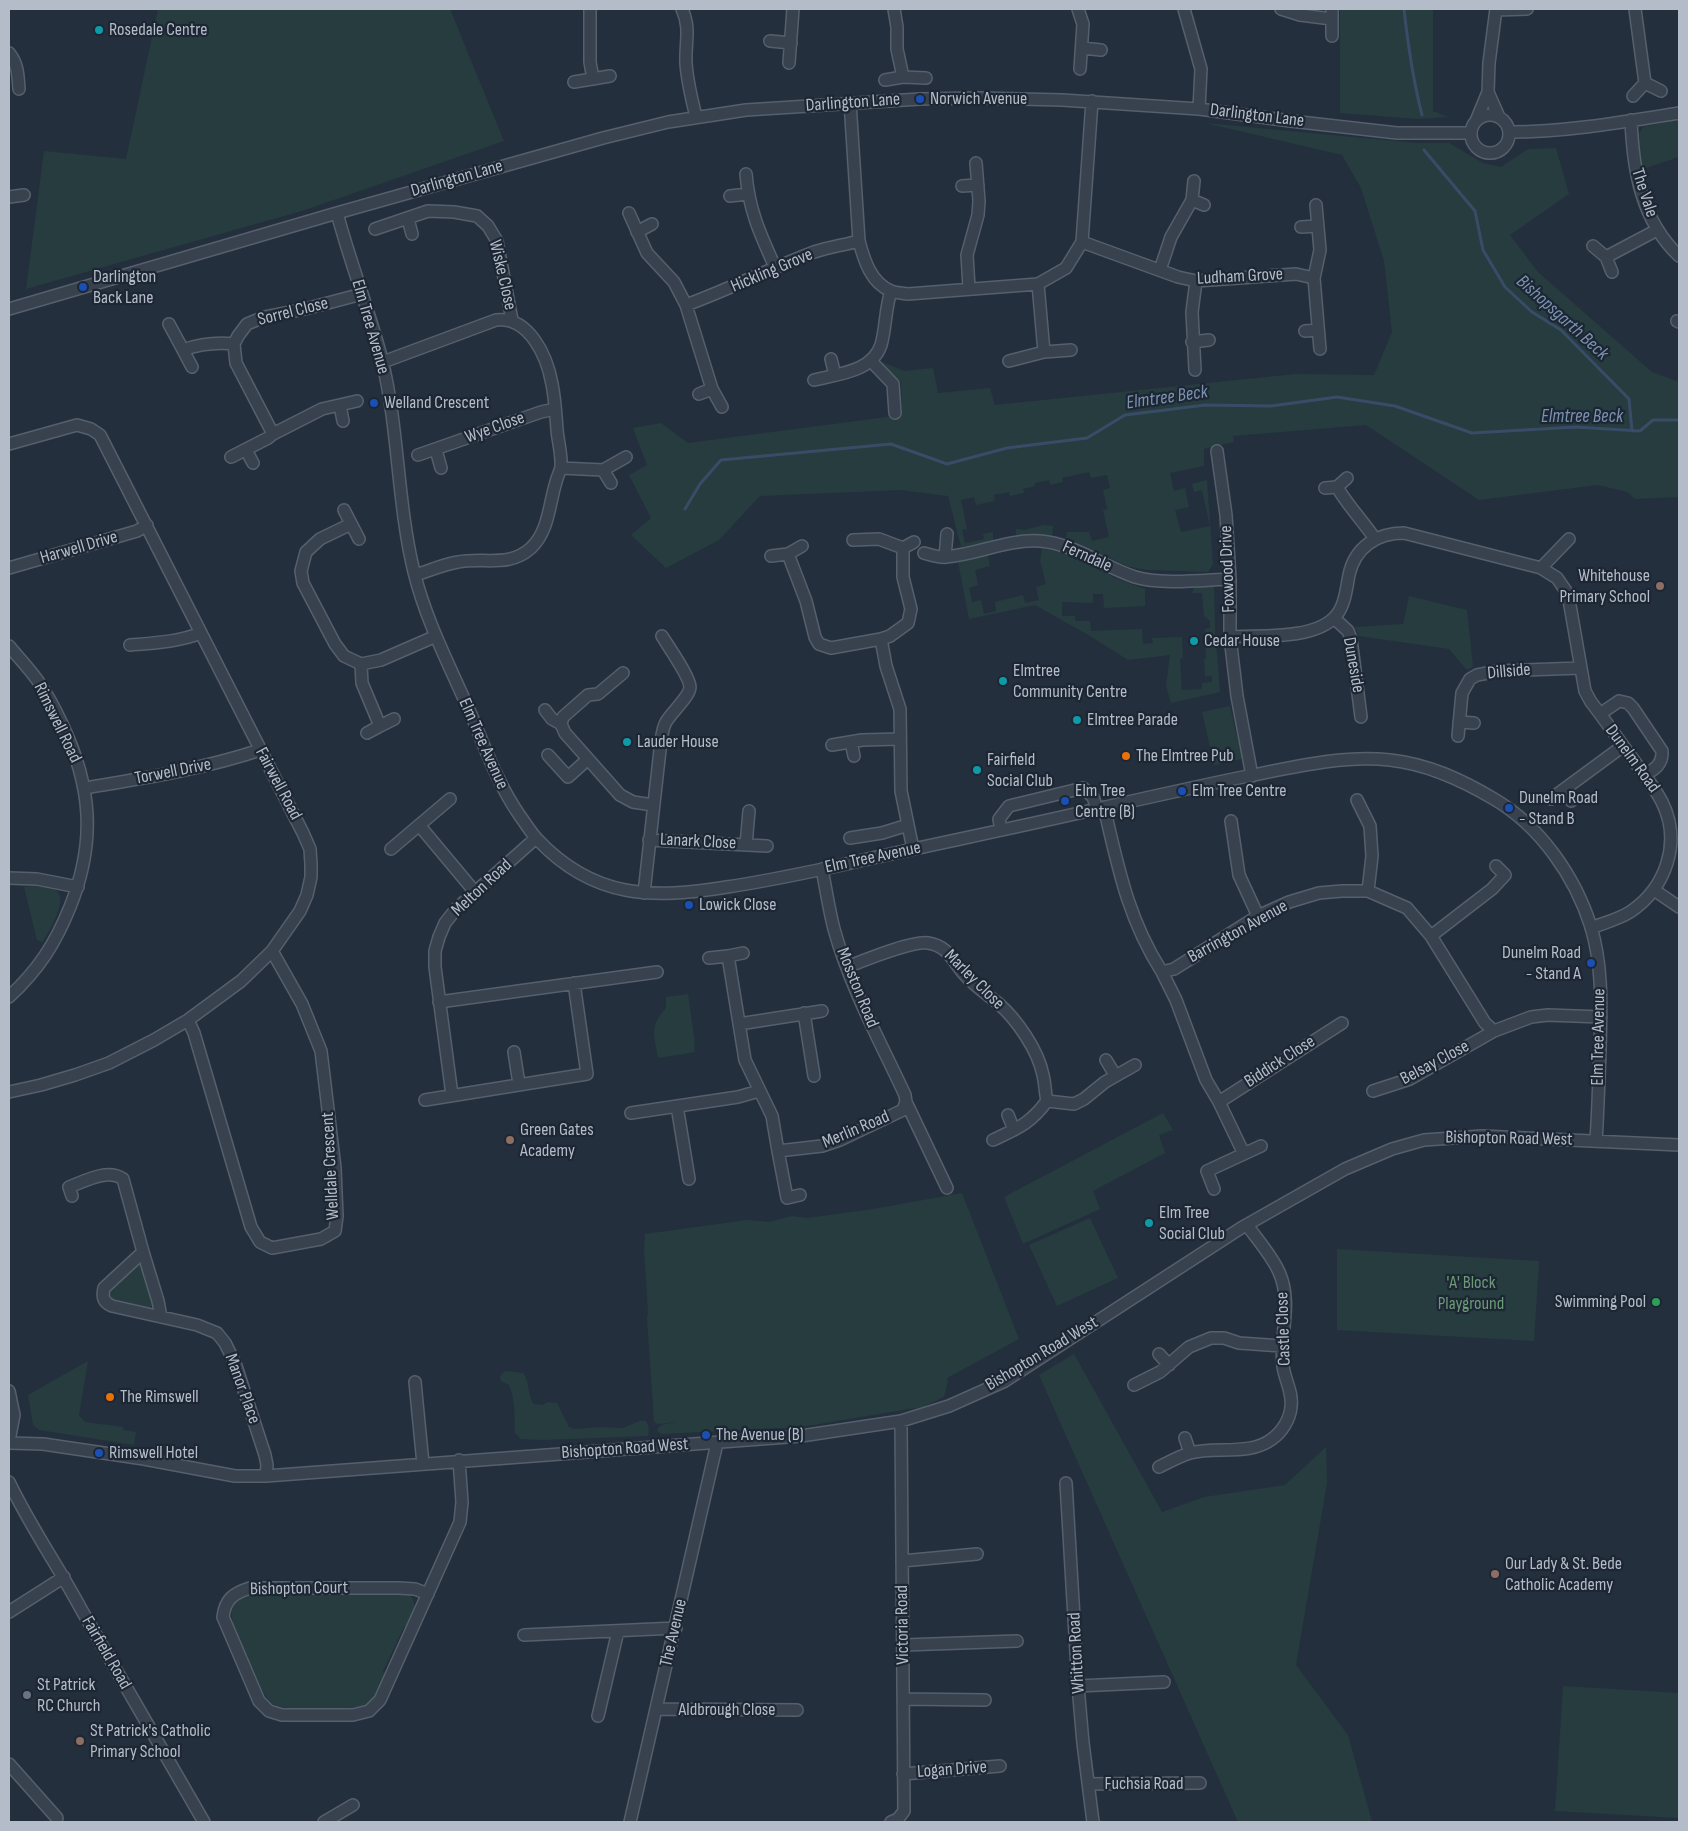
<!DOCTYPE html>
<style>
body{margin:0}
#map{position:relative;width:1688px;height:1831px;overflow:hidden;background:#242f3e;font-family:"Sofia Sans Condensed",sans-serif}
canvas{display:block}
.frame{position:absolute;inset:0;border:10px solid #b4bcc9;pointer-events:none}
</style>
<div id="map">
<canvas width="1688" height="1831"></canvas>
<div class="frame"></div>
</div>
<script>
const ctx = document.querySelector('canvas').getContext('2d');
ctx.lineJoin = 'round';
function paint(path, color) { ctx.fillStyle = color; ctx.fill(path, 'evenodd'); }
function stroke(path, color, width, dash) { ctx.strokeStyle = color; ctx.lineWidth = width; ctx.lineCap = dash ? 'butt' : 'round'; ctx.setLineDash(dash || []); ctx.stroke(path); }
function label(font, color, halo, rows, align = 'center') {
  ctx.font = font + ' "Sofia Sans Condensed",sans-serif'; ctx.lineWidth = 4.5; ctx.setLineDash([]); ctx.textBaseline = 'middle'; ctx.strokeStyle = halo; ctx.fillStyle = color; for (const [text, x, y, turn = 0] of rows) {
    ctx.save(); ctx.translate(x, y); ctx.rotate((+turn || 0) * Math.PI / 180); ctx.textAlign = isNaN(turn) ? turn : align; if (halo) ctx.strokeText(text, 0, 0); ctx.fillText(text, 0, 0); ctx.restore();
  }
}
paint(new Path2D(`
 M 158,9 L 450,9 L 504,141 L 305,210 L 26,289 L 44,151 L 126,159 Z
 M 1340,9 L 1433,9 L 1433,111 L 1448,117 L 1418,119 L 1340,113 Z
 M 1679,119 L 1679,157 L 1640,170 L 1638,136 L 1643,127 Z
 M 1205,123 L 1417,143 L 1449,143 L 1483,163 L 1501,167 L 1528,149 L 1556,148 L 1569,194 L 1510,235 L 1538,272 L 1652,372 L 1679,382 L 1679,497 L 1635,499 L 1627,492 L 1598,485 L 1479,500 L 1366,425 L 1233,436 L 1234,442 L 1204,449 L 1204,466 L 1170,473 L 1174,491 L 1185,488 L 1189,507 L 1175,510 L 1181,532 L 1210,526 L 1202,490 L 1194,492 L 1192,484 L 1207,480 L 1213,564 L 1208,572 L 1147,570 L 1127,566 L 1066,538 L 1067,532 L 1089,532 L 1092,541 L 1109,537 L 1103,510 L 1107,509 L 1103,490 L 1110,488 L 1107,475 L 1091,478 L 1089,472 L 1062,478 L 1063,482 L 1050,485 L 1049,480 L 1035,483 L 1035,486 L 1023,489 L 1024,493 L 1010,496 L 1009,492 L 994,495 L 995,501 L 976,505 L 974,497 L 961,500 L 967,529 L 962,530 L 965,543 L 984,539 L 983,534 L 993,532 L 993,541 L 961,547 L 948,496 L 901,490 L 760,496 L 719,540 L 666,568 L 631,535 L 651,518 L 629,475 L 647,465 L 633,428 L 661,423 L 688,443 L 902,415 L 901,383 L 881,362 L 905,371 L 933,368 L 938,393 L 990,388 L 995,405 L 1295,374 L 1374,375 L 1392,332 L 1384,261 L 1361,188 L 1342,155 Z
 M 1043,525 L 1053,526 L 1052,536 L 1031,535 L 1016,538 L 1016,529 L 1025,530 Z
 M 1042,548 L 1060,552 L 1088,563 L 1115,578 L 1145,589 L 1145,606 L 1104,608 L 1103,594 L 1093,594 L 1093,603 L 1062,602 L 1062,616 L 1075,616 L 1075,621 L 1090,621 L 1091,631 L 1142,629 L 1143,644 L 1153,643 L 1152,638 L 1182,637 L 1183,658 L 1180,659 L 1182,690 L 1202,689 L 1202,683 L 1212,682 L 1212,676 L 1205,676 L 1204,659 L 1206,659 L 1205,629 L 1210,628 L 1210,621 L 1204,616 L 1202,593 L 1192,593 L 1198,580 L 1214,580 L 1215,629 L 1220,692 L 1171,703 L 1166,686 L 1170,655 L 1128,660 L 1090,636 L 1035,605 L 969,619 L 958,562 L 988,555 L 990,566 L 975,570 L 978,585 L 969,588 L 972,602 L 981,600 L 984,614 L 996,611 L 995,602 L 1023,595 L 1025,603 L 1039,600 L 1036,587 L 1046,584 L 1040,561 Z
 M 1409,596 L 1467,610 L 1473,667 L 1467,670 L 1449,649 L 1359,636 L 1355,627 L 1403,624 Z
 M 1230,706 L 1242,759 L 1214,765 L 1202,712 Z
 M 33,886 C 39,887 47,886 53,889 C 72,896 49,930 43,942 L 37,940 L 24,887 Z
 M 688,994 L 695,1044 L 694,1044 L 695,1052 L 658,1058 C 654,1033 649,1028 666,1008 L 666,997 Z
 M 1163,1113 L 1173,1130 L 1159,1135 L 1165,1153 L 1093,1191 L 1100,1209 L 1023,1244 L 1004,1197 Z
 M 962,1193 L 1019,1339 L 947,1378 L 948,1382 L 944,1397 L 922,1407 L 801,1427 L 662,1434 L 657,1431 C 661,1421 669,1425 676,1422 L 658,1424 L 655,1423 L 654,1420 L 647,1318 L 648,1313 L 644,1248 L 645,1234 L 747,1220 L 770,1222 L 792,1216 L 807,1218 L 873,1209 Z
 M 1090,1218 L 1118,1278 L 1057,1306 L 1029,1245 Z
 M 1337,1249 L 1539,1261 L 1534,1341 L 1337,1330 Z
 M 135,1266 L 141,1266 L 152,1304 L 149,1309 L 110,1300 L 107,1292 Z
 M 1074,1354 L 1162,1512 L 1204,1497 L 1285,1485 L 1326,1447 L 1327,1483 L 1296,1665 L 1348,1735 L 1372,1822 L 1238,1822 L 1039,1375 Z
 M 88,1361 L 79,1415 L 85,1422 L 123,1427 L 123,1430 L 136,1432 L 134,1445 L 39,1430 L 33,1425 L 28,1395 Z
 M 505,1371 L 523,1373 C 531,1384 526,1393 534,1404 L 543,1405 L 547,1402 L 557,1403 L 569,1427 L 574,1429 L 601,1427 L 622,1428 L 640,1421 L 646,1421 L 649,1428 L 648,1436 L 542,1440 L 521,1439 L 515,1433 C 514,1416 516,1402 509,1385 L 501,1381 L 500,1376 Z
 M 265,1591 L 283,1591 L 288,1595 L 372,1595 L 375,1591 L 409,1593 C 418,1604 414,1614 409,1626 L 404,1627 L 383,1671 L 385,1677 C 380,1686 375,1700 365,1705 C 358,1710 287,1710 278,1706 C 270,1704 266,1696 262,1690 L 235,1628 C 229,1614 230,1597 249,1594 C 256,1593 259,1594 265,1591 Z
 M 1563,1686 L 1679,1693 L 1679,1818 L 1555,1811 Z`), '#263c3f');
stroke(new Path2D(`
 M 1404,9 C 1408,45 1413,80 1422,115
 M 1424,150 L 1475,211 L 1483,250 L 1505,287 L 1532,312 L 1561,330 L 1629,399 L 1632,431
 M 685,509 L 700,484 L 721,460 L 891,444 L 947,464 L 1007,448 L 1087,438 L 1125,415 L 1205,405 L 1271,406 L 1337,397 L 1395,406 L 1472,433 L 1576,427 L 1640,431 L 1653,420 L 1679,420`), '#394c67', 3);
const minor = new Path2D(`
 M 590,9 L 590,62 L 593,79
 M 682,9 C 691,29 685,42 686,63 C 687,81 692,100 696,117
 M 1078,9 L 1083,24 L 1080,69
 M 1184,9 L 1201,69 L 1199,109
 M 1281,9 L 1300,15 L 1332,19
 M 1496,10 L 1527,9
 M 1332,36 L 1332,9
 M 770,41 L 791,43
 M 1082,48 L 1101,50
 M 9,53 C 18,64 18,75 19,89
 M 789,63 L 793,9
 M 903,77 L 926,78
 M 885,80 L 903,77 L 897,49 L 897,27 L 894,9
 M 574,82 L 610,76
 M 1645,83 L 1661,91
 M 1488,92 L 1499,117
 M 1633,96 L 1645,83 L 1635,9
 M 850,102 L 859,241 C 864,260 871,283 891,291 C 896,293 903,293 908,294 L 1038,284 L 1066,268 L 1082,242 L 1092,101
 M1471 134a19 19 0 1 1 38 0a19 19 0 1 1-38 0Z
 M 1631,120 C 1633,170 1641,220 1679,256
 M 1476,121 L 1488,92 L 1489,63 L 1496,9
 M 1509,132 C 1566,132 1623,122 1679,113
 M 746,174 C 749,210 760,234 775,267
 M 962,186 L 978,185
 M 730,196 L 748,194
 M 9,197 L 24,195
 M 1192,200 L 1204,205
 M 337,213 C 350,262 369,310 382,360 C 399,430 397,502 414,572 C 427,625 454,674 475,724 C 488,756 500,787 520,816 C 526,824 531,833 538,840 C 594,899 653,899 727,887 C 761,882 795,875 828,868 C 914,848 1001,831 1088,811 C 1141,799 1194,787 1248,776 C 1294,767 1342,755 1390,760 C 1428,764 1462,780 1494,799 C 1540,826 1575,876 1591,927 C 1603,967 1601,1007 1600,1049 C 1599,1079 1598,1110 1596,1141
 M 629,213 L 647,253 L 674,282 L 686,305
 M 408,219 L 412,234
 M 1301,227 L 1318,226
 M 375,229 L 428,211 L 454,212 L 477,216 L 488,226 L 497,241 L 512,320
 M 637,232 L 652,224
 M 1082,242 L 1178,277 L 1196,281 L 1296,274 L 1314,278 L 1320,250 L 1316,205
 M 1593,246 L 1606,257 L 1657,230
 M 1606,257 L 1612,272
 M 1160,270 L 1171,237 L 1192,200 L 1194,181
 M 1314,278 L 1320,349
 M 1038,284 L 1044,352
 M 969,288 L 967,255 L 978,215 L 979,201 L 976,163
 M 9,309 L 337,213 L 603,138 L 668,122 L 746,110 L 920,99 L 979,98 L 1062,100 L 1199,109 L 1291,121 L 1397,133 L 1471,133
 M 1677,321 L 1679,322
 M 169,324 L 183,350 C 200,344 216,342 234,344
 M 1305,331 L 1318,330
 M 1192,342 L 1209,340
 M 183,350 L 192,367
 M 831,359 L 835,375
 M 871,361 L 893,384 L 895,413
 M 1009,361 L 1044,352 L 1071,350
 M 383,362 L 496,320 C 529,316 547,356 552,384 C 555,399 556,415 557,430 C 558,441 562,456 561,467 C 560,472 557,477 556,482 C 549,504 549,531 531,548 C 509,568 484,557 458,562 C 444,564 429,571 415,575
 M 1195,370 L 1192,312 L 1196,281
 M 814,380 C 837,374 872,372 881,345 C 886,328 885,309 891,291
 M 699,394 L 712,389
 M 357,401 L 322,409 L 273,434 L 236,363 L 234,344 L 238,336 L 247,324 L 264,317 L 305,309 L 362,294
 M 340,405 L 343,421
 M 722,407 L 712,389 L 686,305 C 730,289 771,268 814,252 C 829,247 844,245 859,241
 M 9,444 L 77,425 L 91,429 L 100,435 L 303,833 L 310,849 L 311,864 L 311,877 L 307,895 L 300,911 L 272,951 L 241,981 L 188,1020 L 154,1040 L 109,1063 L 75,1075 L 41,1085 L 9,1092
 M 246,450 L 253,463
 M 436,450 L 441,468
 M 1217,451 L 1226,515 L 1230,579 L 1230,637 L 1237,696 L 1252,776
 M 418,455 L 541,412 L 555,409
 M 231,457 L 268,438 L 273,434
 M 561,468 L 603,470 L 626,457
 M 603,470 L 611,483
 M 1337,487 L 1347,478
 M 1325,488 L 1337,487 C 1348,506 1363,521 1375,539
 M 344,510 L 359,539
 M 351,524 L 320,539 L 306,552 L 301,571 L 303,583 L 335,644 L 344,656 L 361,664 L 381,660 L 436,636
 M 853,540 L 879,539 L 903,548 L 914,542
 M 802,546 L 788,554 L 806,601 L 815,637 L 819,644 L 831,648 L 881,639 L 890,636 L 908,623 L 911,609 L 903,577 L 903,548
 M 924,553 C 931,555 939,558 946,557 C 978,554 1008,539 1040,541 C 1075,544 1102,566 1135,577 C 1161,585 1203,580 1230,579
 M 771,556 L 788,554
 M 945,557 L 947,534
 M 9,568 L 137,531 L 147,525
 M 1541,568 L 1569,539
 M 1334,618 L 1348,631 L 1351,639 L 1361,717
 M 1230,637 C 1260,635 1311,640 1334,618 C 1345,607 1346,590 1349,575 C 1355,547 1377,533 1404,533 L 1541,568 L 1557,578 L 1568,594 L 1585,691 L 1591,702 C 1605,720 1618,739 1632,758 C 1642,772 1654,786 1662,802 C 1682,842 1666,888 1630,912 C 1619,919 1604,923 1591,928
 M 881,639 L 886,666 L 900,709 L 901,791 L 913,849
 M 130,645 C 154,643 178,642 201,633
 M 9,646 C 18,657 29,668 38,681 C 47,694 55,709 62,724 C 92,787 96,842 70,907 C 55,944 39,969 9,997
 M 361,664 L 362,683 L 380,726 L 394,719
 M 623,673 L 598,694 L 588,695 L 563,717 L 561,724 L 565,733 L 620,795 L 633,802 L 653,805
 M 545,710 L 552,719 L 561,724
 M 1600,714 L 1619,701 L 1628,703 L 1633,708 L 1662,751 C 1663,764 1655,769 1645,775
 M 1459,722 L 1474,723
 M 367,733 L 380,726
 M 1458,736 L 1462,693 L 1470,679 L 1477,675 L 1498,671 L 1580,668
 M 851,742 L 854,756
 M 832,745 L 862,740 L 900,739
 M 548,755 L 568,777 L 588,759
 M 85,788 C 144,778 203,769 260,750
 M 1563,790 L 1571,801
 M 1551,799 L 1623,746
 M 1357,800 L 1370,826 L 1372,856 L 1368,891
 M 1104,807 C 1118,867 1128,919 1162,972 L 1174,969 L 1258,916 L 1289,902 L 1319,893 L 1342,891 L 1368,891 L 1407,908 L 1431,936 L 1485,1023 L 1494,1031 L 1531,1017 L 1548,1015 L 1601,1017
 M 1231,821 L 1239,875 L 1258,916
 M 419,825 L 475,892
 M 1001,830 L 999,819 L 1009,806 L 1083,788 L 1093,797 L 1097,809
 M 850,838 L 882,833 L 908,825
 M 649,840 L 767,846
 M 746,845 L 749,811
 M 391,849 L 450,799
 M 9,878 L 37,879 L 78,887
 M 1654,890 L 1679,907
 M 644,893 L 661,741 C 662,734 663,727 666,722 C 671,713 690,696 690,687 C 690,677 668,646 662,636
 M 1431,936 L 1492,889 L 1505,875 L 1496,866
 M 728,956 L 743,953
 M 709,958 L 728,956 L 745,1060 L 772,1116 L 778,1151 L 822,1146 L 840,1140 L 903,1110 L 906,1102 L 905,1095 C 880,1041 850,987 834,929 C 829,910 826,889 822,869
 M 847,967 C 865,960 911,941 928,943 C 948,946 952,960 964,974 C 974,986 987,994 999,1004 C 1017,1020 1038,1050 1043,1075 C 1045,1083 1045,1092 1047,1101
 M 1162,972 L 1176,1000 L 1206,1080 L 1219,1102 L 1244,1154
 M 439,1002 L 657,972
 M 804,1013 L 814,1076
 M 188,1020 L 194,1033 L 251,1227 L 260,1242 L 272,1248 L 321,1239 L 335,1231 L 337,1216 L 335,1168 L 321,1051 L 302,1004 L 272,951
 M 739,1024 L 822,1011
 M 514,1052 L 519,1084
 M 1106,1060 L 1115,1075
 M 1373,1091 L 1410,1079 L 1494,1031
 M 452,1095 L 435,967 L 435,951 L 439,937 L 445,923 L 456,909 L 536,838
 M 425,1100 L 587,1074 L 574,983
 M 906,1102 L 947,1188
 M 1219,1102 L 1342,1023
 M 677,1106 L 689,1179
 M 631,1113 L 738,1097 L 759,1091
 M 1008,1115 L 1014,1130
 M 993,1140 C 1018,1128 1030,1124 1047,1101 L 1074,1104 L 1084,1099 L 1105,1082 L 1135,1065
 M 778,1151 L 787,1198 L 800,1195
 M 1214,1189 L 1207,1171 L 1261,1146
 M 72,1196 L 69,1187 C 85,1181 108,1168 123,1179 L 143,1252 L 104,1288 C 102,1297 103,1302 112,1306 L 197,1325 L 217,1333 L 225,1343 L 235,1363 L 265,1455 L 267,1465 L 266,1476
 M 143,1252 L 158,1301 L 161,1317
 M 1159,1354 L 1169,1365
 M 415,1382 L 423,1464
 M 1134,1385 L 1160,1372 L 1189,1347 L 1211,1338 L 1224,1338 L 1239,1343 L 1282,1346
 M 9,1391 L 14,1415 L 9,1441
 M 1185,1438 L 1190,1453
 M 9,1443 L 43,1444 L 144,1459 L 235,1476 L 266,1476 L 801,1436 L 901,1421 L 949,1406 L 1005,1381 L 1241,1228 L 1345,1169 L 1392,1149 L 1424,1140 L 1482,1136 L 1679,1145
 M 1159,1467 C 1169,1462 1180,1456 1190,1453 C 1216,1446 1250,1456 1272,1439 C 1282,1432 1290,1419 1291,1407 C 1293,1392 1285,1381 1283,1366 C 1279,1335 1293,1303 1279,1272 C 1272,1256 1257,1239 1247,1225
 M 9,1482 C 30,1526 58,1566 81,1609 L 204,1822
 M 1066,1483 L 1078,1686 L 1083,1743 L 1093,1822
 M 902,1561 L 977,1554
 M 428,1594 L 415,1589 L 399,1588 L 250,1588 C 234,1593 225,1599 223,1617 L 259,1701 L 269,1711 L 282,1715 L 353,1715 L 369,1711 L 380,1700 L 460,1522 L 462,1502 L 459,1460
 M 9,1612 L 64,1577
 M 524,1635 L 676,1628
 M 904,1645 L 1017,1641
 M 1078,1686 L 1164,1682
 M 904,1699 L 985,1700
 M 657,1709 L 797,1710
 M 598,1716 L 618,1631
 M 9,1764 L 57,1818
 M 903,1774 L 1000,1766
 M 1088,1784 L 1200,1783
 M 324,1822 L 353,1805
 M 630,1822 L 717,1443
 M 891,1822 L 898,1819 L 904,1811 L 901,1421`);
stroke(minor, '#565f6c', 14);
stroke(minor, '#38414e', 11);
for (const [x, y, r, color] of [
 [99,30,5,"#0f9aa8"],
 [920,99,5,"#1a4fb4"],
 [83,287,5,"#1a4fb4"],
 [374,403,5,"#1a4fb4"],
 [1660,586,5,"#8d6e63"],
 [1194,641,5,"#0f9aa8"],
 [1003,681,5,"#0f9aa8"],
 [1077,720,5,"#0f9aa8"],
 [627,742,5,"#0f9aa8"],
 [1126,756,5,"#e8710a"],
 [977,770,5,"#0f9aa8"],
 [1182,791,5,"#1a4fb4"],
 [1065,801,5,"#1a4fb4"],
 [1509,808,5,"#1a4fb4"],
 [689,905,5,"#1a4fb4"],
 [1591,963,5,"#1a4fb4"],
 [510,1140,5,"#8d6e63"],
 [1149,1223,5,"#0f9aa8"],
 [1656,1302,5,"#2e9e5b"],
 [110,1397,5,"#e8710a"],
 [706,1435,5,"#1a4fb4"],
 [99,1453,5,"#1a4fb4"],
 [1495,1574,5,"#8d6e63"],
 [27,1695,5,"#6b7280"],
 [80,1741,5,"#8d6e63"]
]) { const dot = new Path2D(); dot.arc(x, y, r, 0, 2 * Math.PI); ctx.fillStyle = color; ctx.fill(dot); stroke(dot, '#1d2633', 2); }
label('18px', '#b4bcc9', '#1d2633', [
 ["Rosedale Centre",109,30],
 ["Norwich Avenue",930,99],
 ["Darlington",93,277],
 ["Back Lane",93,298],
 ["Welland Crescent",384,403],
 ["Whitehouse",1650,576,"right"],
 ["Primary School",1650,597,"right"],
 ["Cedar House",1204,641],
 ["Elmtree",1013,671],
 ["Community Centre",1013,692],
 ["Elmtree Parade",1087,720],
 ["Lauder House",637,742],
 ["The Elmtree Pub",1136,756],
 ["Fairfield",987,760],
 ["Social Club",987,781],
 ["Elm Tree",1075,791],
 ["Centre (B)",1075,812],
 ["Elm Tree Centre",1192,791],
 ["Dunelm Road",1519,798],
 ["- Stand B",1519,819],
 ["Lowick Close",699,905],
 ["Dunelm Road",1581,953,"right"],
 ["- Stand A",1581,974,"right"],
 ["Green Gates",520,1130],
 ["Academy",520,1151],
 ["Elm Tree",1159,1213],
 ["Social Club",1159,1234],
 ["Swimming Pool",1646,1302,"right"],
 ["The Rimswell",120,1397],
 ["The Avenue (B)",716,1435],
 ["Rimswell Hotel",109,1453],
 ["Our Lady & St. Bede",1505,1564],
 ["Catholic Academy",1505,1585],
 ["St Patrick",37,1685],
 ["RC Church",37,1706],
 ["St Patrick's Catholic",90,1731],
 ["Primary School",90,1752]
], 'left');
label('18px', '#b4bcc9', '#1d2633', [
 ["Darlington Lane",853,103,-4],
 ["Darlington Lane",1257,116,7],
 ["Darlington Lane",457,179,-16],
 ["The Vale",1644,193,72],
 ["Hickling Grove",772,271,-23],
 ["Wiske Close",502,275,77],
 ["Ludham Grove",1240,277,-3],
 ["Sorrel Close",293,312,-14],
 ["Elm Tree Avenue",370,327,74],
 ["Wye Close",495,428,-20],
 ["Harwell Drive",79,548,-16],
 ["Ferndale",1087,557,24],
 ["Foxwood Drive",1228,569,-92],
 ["Duneside",1353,665,80],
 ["Dillside",1509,672,-5],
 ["Rimswell Road",57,723,64],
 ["Elm Tree Avenue",483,744,66],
 ["Dunelm Road",1632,759,54],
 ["Torwell Drive",173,772,-11],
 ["Fairwell Road",278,784,62],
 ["Lanark Close",698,842,3],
 ["Elm Tree Avenue",873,858,-12],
 ["Melton Road",482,888,-43],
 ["Barrington Avenue",1238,932,-29],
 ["Marley Close",974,980,45],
 ["Mosston Road",857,988,68],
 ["Elm Tree Avenue",1599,1037,-89],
 ["Biddick Close",1280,1062,-33],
 ["Belsay Close",1435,1063,-28],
 ["Merlin Road",856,1130,-23],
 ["Bishopton Road West",1509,1139,1],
 ["Welldale Crescent",331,1166,-93],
 ["Castle Close",1284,1329,-92],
 ["Bishopton Road West",1042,1354,-31],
 ["Manor Place",242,1389,70],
 ["Bishopton Road West",625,1449,-4],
 ["Bishopton Court",299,1589,-1],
 ["Victoria Road",903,1625,-91],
 ["The Avenue",674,1633,-77],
 ["Fairfield Road",106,1653,60],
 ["Whitton Road",1077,1653,-93],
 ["Aldbrough Close",727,1710],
 ["Logan Drive",952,1770,-4],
 ["Fuchsia Road",1144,1784]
]);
label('18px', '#6b9a76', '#1d2633', [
 ["'A' Block",1471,1283],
 ["Playground",1471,1304]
]);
label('italic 19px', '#7c92b1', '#1d2633', [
 ["Bishopsgarth Beck",1562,318,42],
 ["Elmtree Beck",1167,398,-8],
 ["Elmtree Beck",1582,417]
]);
</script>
